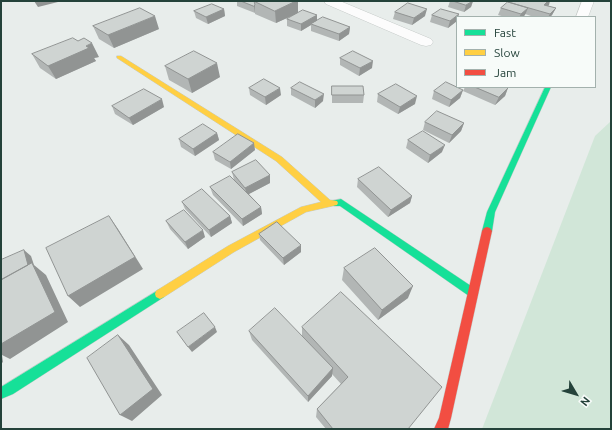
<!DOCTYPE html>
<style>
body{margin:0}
#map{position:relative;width:612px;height:430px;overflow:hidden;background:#e8edeb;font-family:Ubuntu,sans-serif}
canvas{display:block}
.frame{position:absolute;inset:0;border:2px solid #24423a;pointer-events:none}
.legend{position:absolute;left:456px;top:16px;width:140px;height:72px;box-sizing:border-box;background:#f7fbf9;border:1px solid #a3b1ad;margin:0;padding:5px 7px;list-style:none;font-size:12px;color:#24423a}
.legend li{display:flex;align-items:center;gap:8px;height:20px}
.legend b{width:20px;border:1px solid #a3b1ad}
.north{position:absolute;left:556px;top:374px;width:40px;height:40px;-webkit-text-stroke:3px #f7fbf9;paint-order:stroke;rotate:128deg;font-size:11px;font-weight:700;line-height:16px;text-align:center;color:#24423a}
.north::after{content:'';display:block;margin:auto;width:14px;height:18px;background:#24423a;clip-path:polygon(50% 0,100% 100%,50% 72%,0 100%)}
</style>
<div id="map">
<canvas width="612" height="430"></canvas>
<div class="frame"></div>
<ul class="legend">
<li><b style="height:5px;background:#16e098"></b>Fast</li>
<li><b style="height:5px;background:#ffcf43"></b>Slow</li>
<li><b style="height:5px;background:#f24e42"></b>Jam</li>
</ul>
<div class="north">N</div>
</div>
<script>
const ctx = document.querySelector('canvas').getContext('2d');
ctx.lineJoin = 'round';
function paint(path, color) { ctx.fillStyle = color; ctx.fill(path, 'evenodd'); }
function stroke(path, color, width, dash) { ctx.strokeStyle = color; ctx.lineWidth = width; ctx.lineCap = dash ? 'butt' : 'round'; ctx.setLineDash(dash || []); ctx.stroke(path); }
paint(new Path2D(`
 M 611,121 L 611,429 L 482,429 L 595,136 Z`), '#d1e6d8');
const street = new Path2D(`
 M 324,1 L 340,1 L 431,39 L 433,42 L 431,45 L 426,46 L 421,45 L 326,4 Z
 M 582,1 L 594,1 L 588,17 L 576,17 Z`);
const fast = new Path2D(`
 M 545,87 L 551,87 L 495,212 L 492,231 L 490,234 L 484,234 L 482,231 L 487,212 Z
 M 341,199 L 477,290 L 478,293 L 477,296 L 473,298 L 469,296 L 340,206 L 334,206 L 330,203 L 331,201 Z
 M 160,289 L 164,291 L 165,294 L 164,297 L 13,394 L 1,399 L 1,387 Z`);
const slow = new Path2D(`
 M 117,56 L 121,56 L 282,157 L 330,200 L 337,201 L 338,203 L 337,205 L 306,212 L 234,252 L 164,297 L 160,299 L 156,297 L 155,294 L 156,291 L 228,246 L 301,207 L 321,202 L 276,161 L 117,58 Z`);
const jam = new Path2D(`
 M 487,227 L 490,228 L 492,231 L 451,418 L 448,429 L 434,429 L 439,418 L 482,231 L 484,228 Z`);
stroke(street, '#c5cac8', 1);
stroke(fast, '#c3cbc8', 1);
stroke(slow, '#c3cbc8', 1);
stroke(jam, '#c3cbc8', 1);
paint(street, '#fcfcfc');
paint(fast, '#16e098');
paint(slow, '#ffcf43');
paint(jam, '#f24e42');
paint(new Path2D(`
 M 237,1 L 298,1 L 298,13 L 276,23 L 255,14 L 255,12 L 255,13 L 237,6 Z
 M 450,1 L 477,1 L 476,2 L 473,1 L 471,7 L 464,12 L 448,7 Z
 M 508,2 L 549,5 L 548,6 L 556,8 L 552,15 L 550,17 L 534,17 L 525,14 L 523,17 L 505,17 L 498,15 L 501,8 L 508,3 Z
 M 224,9 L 225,16 L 208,24 L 196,18 L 194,11 Z
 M 395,12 L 425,16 L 412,25 L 393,19 Z
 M 459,14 L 458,17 L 457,17 L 457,21 L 448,28 L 430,22 L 432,15 Z
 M 317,15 L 317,21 L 350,27 L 349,34 L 339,41 L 311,31 L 311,25 L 301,31 L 287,26 L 287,19 Z
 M 93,26 L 159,29 L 114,48 L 99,39 Z
 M 32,54 L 99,57 L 94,58 L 96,61 L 56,79 L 40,68 Z
 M 340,58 L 372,68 L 359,76 L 340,65 Z
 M 165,66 L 220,77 L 192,93 L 169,80 Z
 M 332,86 L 364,95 L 363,103 L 332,103 Z
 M 465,87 L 508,87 L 505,96 L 495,105 L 463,91 Z
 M 249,88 L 281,95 L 266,105 L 250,95 Z
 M 291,88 L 323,101 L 315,108 L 291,95 Z
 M 463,90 L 460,98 L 449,107 L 432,99 L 434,91 Z
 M 378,94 L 415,104 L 398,114 L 377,102 Z
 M 112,106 L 164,107 L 133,125 L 115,114 Z
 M 425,122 L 464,123 L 461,131 L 449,143 L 423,130 Z
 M 217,133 L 219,140 L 195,156 L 181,147 L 179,139 Z
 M 408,140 L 442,152 L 428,163 L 406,148 Z
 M 255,150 L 231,169 L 215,160 L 213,152 Z
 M 232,172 L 270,175 L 270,183 L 249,194 L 261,207 L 262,214 L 243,226 L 213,195 L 210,187 L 234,180 Z
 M 358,179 L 412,196 L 410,203 L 388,217 L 357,187 Z
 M 182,202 L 230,216 L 232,223 L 211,237 L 185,209 Z
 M 166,221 L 205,237 L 188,249 L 170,229 Z
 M 259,234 L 301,252 L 284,265 L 260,240 Z
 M 344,268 L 408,298 L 378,320 L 342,280 Z
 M 302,327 L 408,429 L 326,429 L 316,417 L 317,409 L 341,384 L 332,374 L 332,376 L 308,402 L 252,340 L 249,331 L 302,336 Z`), '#b2b6b5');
paint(new Path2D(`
 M 34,1 L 62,1 L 38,7 Z
 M 296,1 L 298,1 L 298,13 L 276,23 L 275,11 Z
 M 473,1 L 471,7 L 464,12 L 466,5 Z
 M 548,1 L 550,1 L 549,5 L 541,12 L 544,5 Z
 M 255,5 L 255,13 L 254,6 Z
 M 528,8 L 525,15 L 523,17 L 519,17 L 521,14 Z
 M 556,8 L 552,15 L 550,17 L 548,17 L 550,14 Z
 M 224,9 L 225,16 L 208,24 L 206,17 Z
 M 427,9 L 425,16 L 412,25 L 414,18 Z
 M 459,14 L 458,17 L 457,17 L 457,21 L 448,28 L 450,21 Z
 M 317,15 L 317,22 L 311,24 L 311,25 L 301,31 L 301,24 Z
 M 155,16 L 159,29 L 114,48 L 108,35 Z
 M 350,27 L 349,34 L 339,41 L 339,34 Z
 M 92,43 L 99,57 L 94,58 L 96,61 L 56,79 L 48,66 L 86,46 Z
 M 373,61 L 372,68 L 359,76 L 360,68 Z
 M 217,63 L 220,77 L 192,93 L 188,79 Z
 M 280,88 L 281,95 L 266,105 L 265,97 Z
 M 508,88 L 505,96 L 495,105 L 499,97 Z
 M 463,90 L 460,98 L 449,107 L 451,100 Z
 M 324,94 L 323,101 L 315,108 L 315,100 Z
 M 417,96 L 415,104 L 398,114 L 400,107 Z
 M 162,99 L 164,107 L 133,125 L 129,118 Z
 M 464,123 L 461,131 L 449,143 L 452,135 Z
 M 217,133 L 219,140 L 195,156 L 193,149 Z
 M 254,143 L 255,150 L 231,169 L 230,162 Z
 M 445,145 L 442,152 L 428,163 L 430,155 Z
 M 270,175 L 270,183 L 247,195 L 245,188 Z
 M 412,196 L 410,203 L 388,217 L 391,210 Z
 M 261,207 L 262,214 L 243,226 L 242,219 Z
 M 109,216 L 118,229 L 143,269 L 80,307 L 68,296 Z
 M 230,216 L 232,223 L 211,237 L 209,230 Z
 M 203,230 L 205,237 L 188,249 L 185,242 Z
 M 301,245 L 301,252 L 284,265 L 283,258 Z
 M 24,250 L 31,256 L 34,265 L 46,275 L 68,322 L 10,359 L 2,355 L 3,362 L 1,364 L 1,344 Z
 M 413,286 L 408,298 L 378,320 L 382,310 Z
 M 215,327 L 217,332 L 192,352 L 188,347 Z
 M 118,335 L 129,345 L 162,395 L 132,421 L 120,415 Z
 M 333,368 L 332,376 L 308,402 L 308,396 Z`), '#919493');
const building = new Path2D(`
 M 241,1 L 255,1 L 254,1 L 255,5 L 254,6 Z
 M 254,1 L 296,1 L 275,11 Z
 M 453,1 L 473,1 L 466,5 Z
 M 509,1 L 548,1 L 544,5 L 556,8 L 550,14 L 508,2 Z
 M 508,2 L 528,8 L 521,14 L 501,8 Z
 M 408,3 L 427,9 L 414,18 L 395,12 Z
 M 212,4 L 224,9 L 206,17 L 194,11 Z
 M 140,8 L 155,16 L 108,35 L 93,26 Z
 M 441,9 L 459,14 L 450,21 L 432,15 Z
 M 303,10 L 317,15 L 301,24 L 287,19 Z
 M 323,17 L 350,27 L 339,34 L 311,24 Z
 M 73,38 L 78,41 L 84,38 L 92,43 L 86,46 L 89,48 L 48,66 L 32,54 Z
 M 194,51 L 217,63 L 188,79 L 165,66 Z
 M 353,51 L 373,61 L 360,68 L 340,58 Z
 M 264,79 L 280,88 L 265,97 L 249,88 Z
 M 300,82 L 324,94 L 315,100 L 291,88 Z
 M 446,82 L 463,90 L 451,100 L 434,91 Z
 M 396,84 L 417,96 L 400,107 L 378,94 Z
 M 332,86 L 363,86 L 364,95 L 332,95 Z
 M 475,87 L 505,87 L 508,88 L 499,97 Z
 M 144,89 L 162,99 L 129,118 L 112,106 Z
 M 437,111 L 464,123 L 452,135 L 425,122 Z
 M 203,124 L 217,133 L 193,149 L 179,139 Z
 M 423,131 L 445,145 L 430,155 L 408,140 Z
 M 238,134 L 254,143 L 230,162 L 213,152 Z
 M 256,160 L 270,175 L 245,188 L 232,172 Z
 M 379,167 L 412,196 L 391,210 L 358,179 Z
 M 230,176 L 261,207 L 242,219 L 210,187 Z
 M 202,189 L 230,216 L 209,230 L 182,202 Z
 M 184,210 L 203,230 L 185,242 L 166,221 Z
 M 109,216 L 135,257 L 68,296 L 46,248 Z
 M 277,222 L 301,245 L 283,258 L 259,234 Z
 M 375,248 L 413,286 L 382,310 L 344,268 Z
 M 24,250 L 28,265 L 1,280 L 1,260 Z
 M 32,263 L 55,312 L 1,344 L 1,280 Z
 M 341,292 L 442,387 L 408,429 L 333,429 L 317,409 L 348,377 L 302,327 Z
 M 275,308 L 333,368 L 308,396 L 249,331 Z
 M 204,313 L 215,327 L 188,347 L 177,332 Z
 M 118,335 L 153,389 L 120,415 L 87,358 Z`);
paint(building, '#cfd4d2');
stroke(building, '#919493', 1);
</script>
